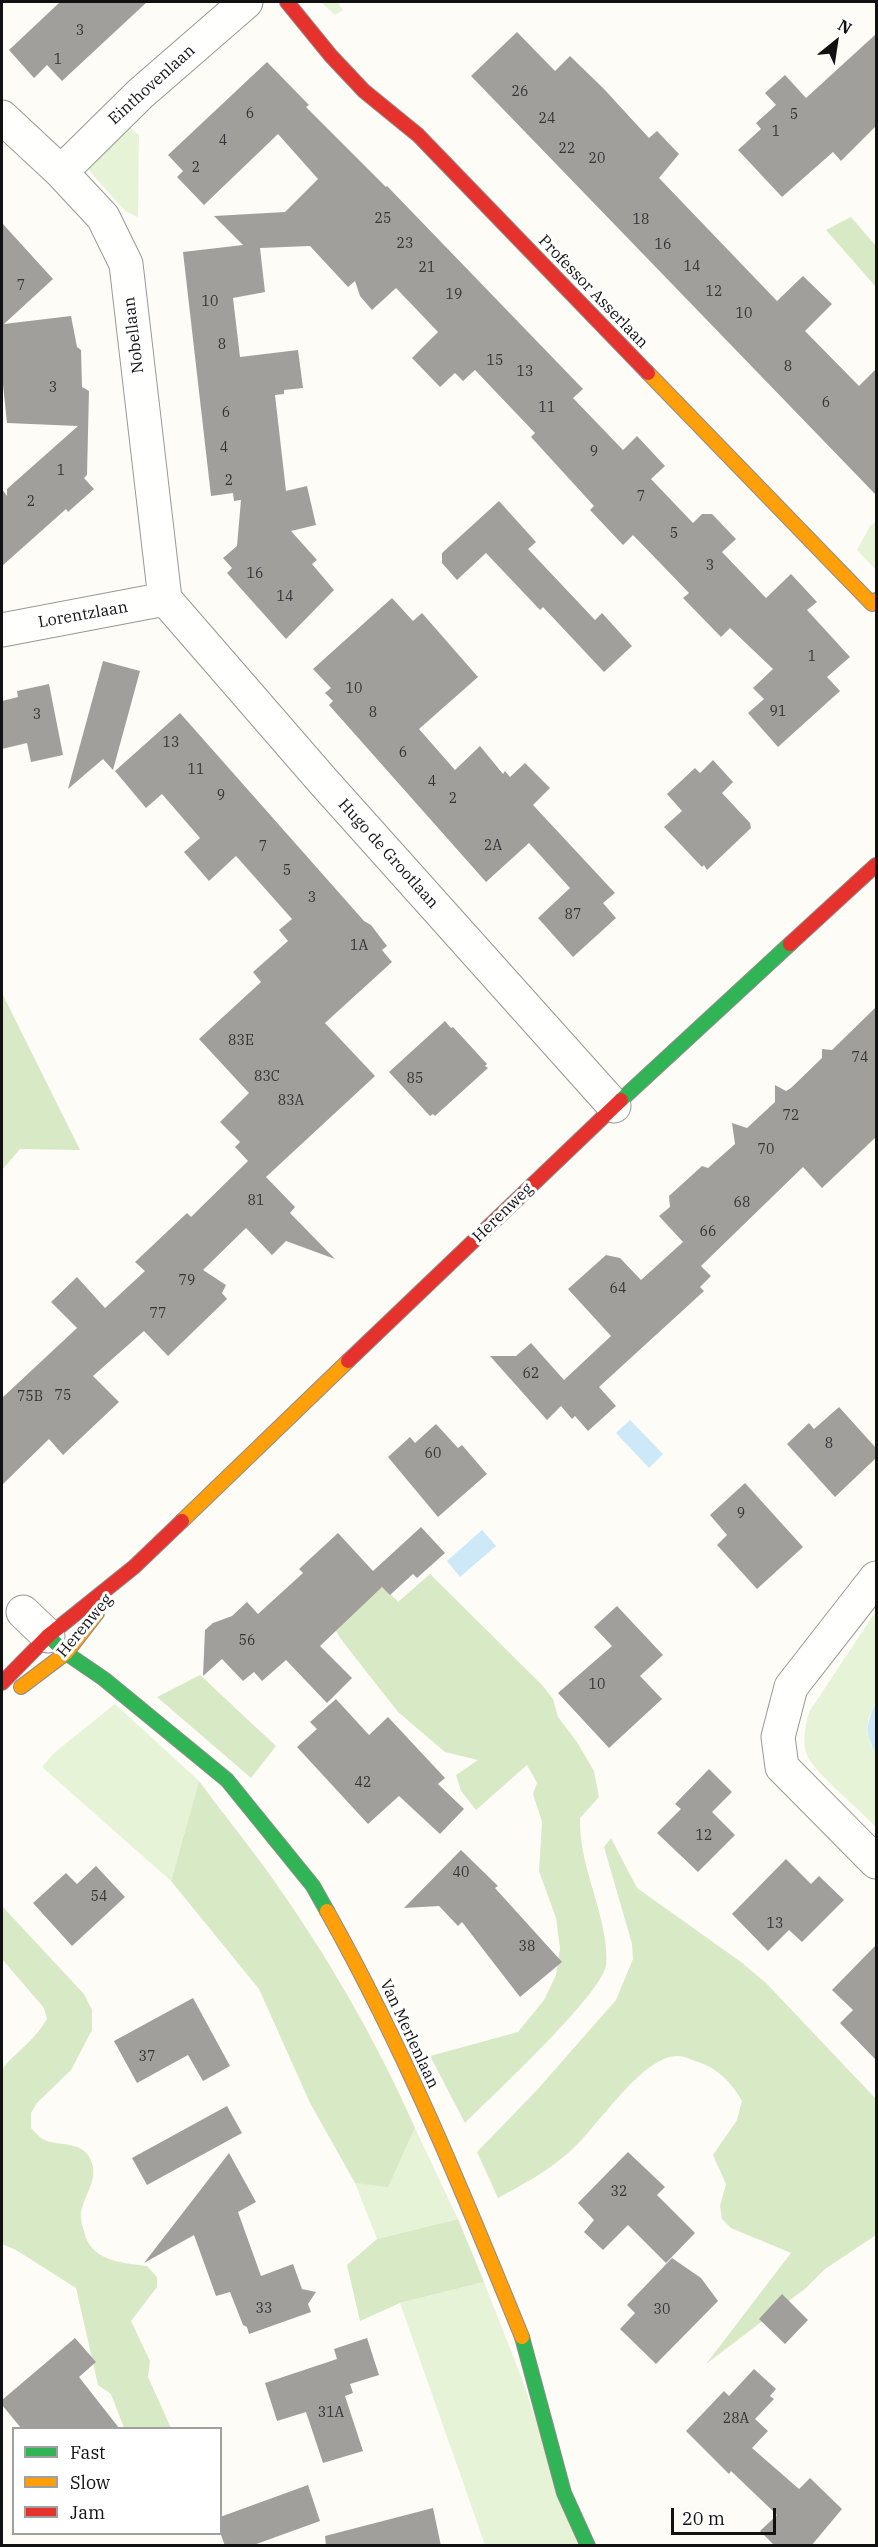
<!DOCTYPE html>
<style>
body{margin:0}
#map{position:relative;width:878px;height:2547px;overflow:hidden;background:#fdfcf7;font-family:"IBM Plex Serif",serif}
canvas{display:block}
.frame{position:absolute;inset:0;border:3px solid #111;pointer-events:none}
.legend{position:absolute;left:12px;top:2427px;width:210px;height:108px;box-sizing:border-box;background:#fff;border:2px solid #a0a0a0;margin:0;padding:8px 10px;list-style:none;font-size:18px;color:#111}
.legend li{display:flex;align-items:center;gap:12px;height:30px}
.legend b{width:30px;border:2px solid #a0a0a0}
.north{position:absolute;left:806px;top:12px;width:60px;height:60px;-webkit-text-stroke:4px #fff;paint-order:stroke;rotate:30deg;font-size:16px;font-weight:700;line-height:24px;text-align:center;color:#111}
.north::after{content:'';display:block;margin:auto;width:21px;height:27px;background:#111;clip-path:polygon(50% 0,100% 100%,50% 72%,0 100%)}
.scale{position:absolute;left:671px;top:2508px;width:105px;height:27px;box-sizing:border-box;border:3px solid #111;border-top:0;padding-left:8px;font-size:18px;line-height:21px;white-space:nowrap;color:#111;-webkit-text-stroke:4px #fff;paint-order:stroke}
</style>
<div id="map">
<canvas width="878" height="2547"></canvas>
<div class="frame"></div>
<ul class="legend">
<li><b style="height:8px;background:#30b455"></b>Fast</li>
<li><b style="height:8px;background:#ff9f0a"></b>Slow</li>
<li><b style="height:8px;background:#e5322d"></b>Jam</li>
</ul>
<div class="north">N</div>
<div class="scale">20 m</div>
</div>
<script>
const ctx = document.querySelector('canvas').getContext('2d');
ctx.lineJoin = 'round';
function paint(path, color) { ctx.fillStyle = color; ctx.fill(path, 'evenodd'); }
function stroke(path, color, width, dash) { ctx.strokeStyle = color; ctx.lineWidth = width; ctx.lineCap = dash ? 'butt' : 'round'; ctx.setLineDash(dash || []); ctx.stroke(path); }
function label(font, color, halo, rows, align = 'center') {
  ctx.font = font + ' "IBM Plex Serif",serif'; ctx.lineWidth = 6; ctx.setLineDash([]); ctx.textBaseline = 'middle'; ctx.strokeStyle = halo; ctx.fillStyle = color; for (const [text, x, y, turn = 0] of rows) {
    ctx.save(); ctx.translate(x, y); ctx.rotate((+turn || 0) * Math.PI / 180); ctx.textAlign = isNaN(turn) ? turn : align; if (halo) ctx.strokeText(text, 0, 0); ctx.fillText(text, 0, 0); ctx.restore();
  }
}
paint(new Path2D(`
 M 321,2 L 337,2 L 343,10 L 335,15 Z
 M 124,123 L 139,135 L 138,217 L 125,211 L 86,167 Z
 M 876,521 L 876,570 L 857,550 L 870,526 Z
 M 876,1611 L 876,1703 L 868,1719 L 870,1744 L 876,1754 L 876,1827 C 860,1810 820,1777 809,1759 C 801,1744 805,1726 809,1712 Z
 M 115,1704 L 199,1781 L 171,1881 L 42,1767 L 54,1753 Z
 M 415,2128 L 458,2219 L 377,2239 L 355,2183 L 388,2186 Z
 M 484,2282 L 522,2379 L 578,2545 L 485,2545 L 400,2303 Z`), '#e7f3d7');
paint(new Path2D(`
 M 851,217 L 876,246 L 876,287 L 826,230 Z
 M 2,993 L 80,1150 L 20,1149 L 2,1170 Z
 M 365,1567 L 398,1602 L 430,1574 L 543,1686 L 553,1699 L 558,1717 L 577,1742 L 594,1771 L 599,1797 L 580,1818 C 579,1864 602,1904 606,1948 C 606,1953 607,1961 606,1966 C 599,1997 492,2096 465,2123 L 430,2056 L 518,2032 L 544,2000 L 556,1975 L 560,1948 L 556,1918 L 539,1871 L 542,1822 L 533,1794 L 537,1783 L 527,1765 L 476,1810 L 461,1791 L 456,1775 L 478,1760 L 445,1752 L 398,1712 L 340,1638 L 330,1619 Z
 M 200,1675 L 276,1746 L 251,1778 L 157,1697 Z
 M 199,1781 C 221,1811 244,1839 265,1868 C 324,1950 375,2037 415,2128 L 388,2187 L 355,2183 L 310,2103 L 259,1989 L 171,1881 Z
 M 611,1838 L 637,1888 L 741,1962 L 766,1983 L 876,2099 L 876,2235 L 825,2269 L 806,2288 L 706,2364 L 791,2253 L 731,2228 L 722,2219 L 720,2206 L 726,2184 L 713,2155 L 737,2120 L 742,2101 C 732,2083 717,2067 695,2061 C 690,2059 683,2056 678,2056 C 640,2056 596,2131 567,2154 C 546,2172 522,2185 498,2198 L 477,2152 L 537,2090 L 616,2000 L 633,1959 L 632,1944 L 604,1847 Z
 M 2,1906 L 84,1994 L 92,2010 L 92,2030 L 71,2070 L 37,2103 L 31,2113 L 31,2128 C 34,2131 37,2135 41,2138 C 55,2147 77,2140 88,2155 C 102,2176 85,2192 81,2212 C 80,2218 82,2225 84,2231 C 90,2261 122,2263 147,2266 L 157,2277 L 157,2287 L 131,2321 L 150,2361 L 148,2377 L 171,2428 L 124,2428 L 111,2394 L 98,2385 L 76,2288 L 16,2250 L 2,2244 L 2,2069 C 18,2050 34,2041 47,2019 L 44,2008 L 2,1959 Z
 M 458,2219 L 484,2282 L 400,2303 L 360,2321 L 347,2265 L 377,2239 Z`), '#d8eac5');
paint(new Path2D(`
 M 630,1420 L 663,1454 L 649,1468 L 616,1433 Z
 M 482,1530 L 496,1546 L 460,1577 L 447,1561 Z
 M 876,1703 L 876,1754 C 865,1735 866,1722 876,1703 Z`), '#cde8f7');
paint(new Path2D(`
 M 60,2 L 147,2 L 62,81 L 47,65 L 34,78 L 9,50 Z
 M 517,32 L 555,71 L 570,56 L 604,89 L 649,138 L 657,131 L 679,154 L 659,178 L 777,301 L 803,276 L 832,304 L 805,331 L 859,386 L 876,369 L 876,495 L 471,76 Z
 M 876,34 L 876,126 L 841,161 L 833,152 L 782,197 L 738,150 L 761,129 L 756,123 L 776,105 L 765,93 L 785,75 L 806,98 Z
 M 267,62 L 309,105 L 306,107 L 386,187 L 387,186 L 583,389 L 573,398 L 623,450 L 637,436 L 665,466 L 651,479 L 693,523 L 702,514 L 712,514 L 736,539 L 722,552 L 766,598 L 791,574 L 817,602 L 807,610 L 850,657 L 827,677 L 840,691 L 778,747 L 748,713 L 764,699 L 753,688 L 773,669 L 730,628 L 721,637 L 683,598 L 689,593 L 633,535 L 623,545 L 590,510 L 594,506 L 531,437 L 535,433 L 475,370 L 463,381 L 455,373 L 440,387 L 412,358 L 438,332 L 396,288 L 372,310 L 360,296 L 355,281 L 348,287 L 310,246 L 260,248 L 265,292 L 233,298 L 240,357 L 298,350 L 303,388 L 284,390 L 284,394 L 275,395 L 286,491 L 307,486 L 316,525 L 291,531 L 317,560 L 312,564 L 334,590 L 286,639 L 227,573 L 232,568 L 223,558 L 237,546 L 241,500 L 234,501 L 233,493 L 211,496 L 183,252 L 243,245 L 214,216 L 285,212 L 318,179 L 278,134 L 204,205 L 177,177 L 183,171 L 168,155 Z
 M 2,223 L 53,279 L 4,324 L 71,316 L 77,347 L 81,350 L 82,387 L 89,391 L 87,475 L 84,478 L 94,489 L 68,512 L 66,509 L 2,566 L 2,489 L 7,496 L 7,489 L 78,426 L 7,423 L 2,375 Z
 M 499,501 L 536,542 L 528,549 L 595,620 L 602,613 L 632,646 L 604,672 L 543,607 L 540,610 L 486,553 L 457,580 L 442,563 L 442,553 Z
 M 392,598 L 413,621 L 422,613 L 478,677 L 419,729 L 455,770 L 480,746 L 503,774 L 505,771 L 510,777 L 525,763 L 550,788 L 533,805 L 615,893 L 603,903 L 616,918 L 573,957 L 538,918 L 570,888 L 529,843 L 486,882 L 329,705 L 333,701 L 325,693 L 331,688 L 313,669 Z
 M 103,661 L 140,671 L 113,770 L 103,759 L 68,789 Z
 M 49,684 L 63,755 L 31,762 L 27,743 L 2,749 L 2,701 L 18,697 L 17,691 Z
 M 180,713 L 364,921 L 371,925 L 387,946 L 382,950 L 392,962 L 325,1023 L 375,1076 L 266,1177 L 295,1207 L 290,1213 L 335,1259 L 286,1241 L 272,1255 L 246,1228 L 203,1270 L 226,1285 L 222,1293 L 227,1299 L 168,1356 L 144,1331 L 93,1376 L 119,1402 L 63,1455 L 49,1439 L 2,1485 L 2,1398 L 77,1328 L 51,1302 L 77,1277 L 105,1308 L 145,1271 L 135,1262 L 187,1213 L 191,1217 L 248,1161 L 235,1147 L 240,1142 L 220,1122 L 249,1093 L 199,1039 L 261,982 L 253,972 L 288,941 L 279,930 L 292,919 L 236,856 L 209,881 L 184,852 L 200,838 L 162,794 L 146,808 L 115,771 Z
 M 713,760 L 733,782 L 722,793 L 750,823 L 751,828 L 707,870 L 704,865 L 702,867 L 664,827 L 682,811 L 667,794 L 695,768 L 700,773 Z
 M 876,1007 L 876,1137 L 822,1188 L 803,1167 L 701,1266 L 711,1276 L 700,1287 L 704,1291 L 599,1387 L 616,1406 L 588,1431 L 575,1416 L 572,1419 L 561,1406 L 547,1420 L 490,1356 L 516,1356 L 531,1343 L 564,1380 L 611,1336 L 568,1289 L 606,1255 L 620,1258 L 641,1280 L 683,1242 L 659,1216 L 670,1207 L 669,1196 L 702,1166 L 708,1168 L 735,1144 L 732,1123 L 747,1128 L 775,1102 L 775,1085 L 786,1091 L 791,1088 L 822,1058 L 822,1049 L 832,1050 Z
 M 445,1021 L 451,1028 L 453,1027 L 487,1064 L 485,1066 L 488,1068 L 435,1116 L 433,1114 L 430,1116 L 389,1072 Z
 M 839,1407 L 876,1448 L 876,1458 L 835,1497 L 787,1444 L 809,1423 L 814,1429 Z
 M 436,1424 L 458,1448 L 462,1445 L 487,1474 L 438,1517 L 388,1457 L 410,1437 L 415,1443 Z
 M 745,1483 L 803,1547 L 757,1589 L 717,1545 L 727,1535 L 710,1515 Z
 M 421,1527 L 445,1553 L 417,1578 L 413,1574 L 390,1595 L 382,1587 L 320,1646 L 352,1678 L 327,1703 L 286,1660 L 262,1681 L 254,1672 L 243,1681 L 222,1659 L 203,1676 L 205,1630 L 213,1623 L 232,1616 L 247,1602 L 258,1614 L 303,1573 L 299,1569 L 338,1533 L 373,1571 Z
 M 617,1606 L 663,1655 L 640,1676 L 662,1699 L 609,1748 L 558,1693 L 612,1646 L 594,1627 Z
 M 336,1699 L 369,1735 L 388,1717 L 445,1778 L 438,1784 L 464,1809 L 440,1834 L 399,1796 L 368,1824 L 297,1747 L 317,1729 L 310,1722 Z
 M 709,1769 L 732,1792 L 712,1812 L 735,1835 L 698,1872 L 657,1833 L 681,1809 L 675,1804 Z
 M 461,1850 L 498,1886 L 495,1888 L 562,1962 L 520,1997 L 462,1922 L 458,1926 L 439,1906 L 404,1908 Z
 M 786,1859 L 811,1884 L 819,1876 L 844,1900 L 802,1942 L 789,1930 L 768,1951 L 732,1914 Z
 M 96,1866 L 125,1897 L 72,1946 L 33,1903 L 66,1873 L 77,1884 Z
 M 876,1945 L 876,2060 L 840,2023 L 853,2010 L 832,1990 Z
 M 193,1998 L 230,2066 L 203,2081 L 188,2055 L 137,2083 L 114,2041 Z
 M 227,2106 L 242,2133 L 147,2185 L 132,2158 Z
 M 628,2152 L 665,2187 L 657,2195 L 695,2233 L 666,2263 L 628,2225 L 603,2250 L 584,2232 L 594,2220 L 578,2203 Z
 M 229,2153 L 256,2202 L 238,2212 L 261,2276 L 293,2264 L 302,2289 L 316,2292 L 308,2304 L 311,2312 L 249,2334 L 247,2327 L 243,2325 L 230,2292 L 216,2296 L 194,2235 L 144,2263 Z
 M 672,2258 L 701,2278 L 718,2301 L 656,2364 L 620,2329 L 635,2313 L 627,2305 Z
 M 782,2294 L 808,2320 L 785,2344 L 759,2319 Z
 M 75,2338 L 96,2362 L 79,2377 L 119,2428 L 21,2428 L 2,2405 L 2,2400 Z
 M 367,2338 L 379,2375 L 350,2384 L 353,2393 L 345,2396 L 363,2451 L 323,2463 L 306,2412 L 277,2421 L 265,2383 L 337,2359 L 334,2349 Z
 M 754,2369 L 776,2389 L 770,2396 L 774,2399 L 755,2419 L 768,2431 L 752,2448 L 799,2489 L 810,2478 L 842,2509 L 811,2546 L 775,2546 L 760,2531 L 777,2515 L 731,2471 L 729,2474 L 686,2431 L 724,2391 L 729,2396 Z
 M 308,2485 L 320,2521 L 251,2546 L 225,2546 L 220,2532 L 220,2517 Z
 M 433,2508 L 441,2546 L 326,2546 L 325,2536 Z`), '#a19f9c');
const street = new Path2D(`
 M 2,117 L 61,172 L 103,217 L 126,264 L 165,599
 M 61,172 L 140,94 L 246,2
 M 165,599 L 322,780 L 614,1106
 M 2,630 L 165,599
 M 876,1578 L 791,1687 L 778,1737 L 782,1767 L 876,1862
 M 23,1612 L 48,1636`);
const fast = new Path2D(`
 M 621,1100 L 790,944
 M 48,1636 L 66,1653 L 104,1679 L 227,1780 L 313,1886 L 327,1911
 M 522,2337 L 564,2493 L 588,2546`);
const slow = new Path2D(`
 M 648,373 L 872,604 L 876,600
 M 182,1521 L 348,1361
 M 21,1687 L 66,1653 L 97,1613
 M 327,1911 C 404,2048 463,2192 522,2337`);
const jam = new Path2D(`
 M 287,2 L 331,56 L 364,91 L 418,135 L 648,373
 M 790,944 L 876,865
 M 348,1361 L 621,1100
 M 2,1683 L 48,1636 L 134,1567 L 182,1521`);
stroke(street, '#979795', 35);
stroke(fast, '#8e8d8b', 16);
stroke(slow, '#8e8d8b', 16);
stroke(jam, '#8e8d8b', 16);
stroke(street, '#fffffe', 33);
stroke(fast, '#30b455', 14);
stroke(slow, '#ff9f0a', 14);
stroke(jam, '#e5322d', 14);
label('14px', '#353434', null, [
 ["3",80,31],
 ["1",58,60],
 ["26",520,92],
 ["6",250,114],
 ["5",794,115],
 ["24",547,119],
 ["1",776,132],
 ["4",223,141],
 ["22",567,149],
 ["20",597,159],
 ["2",196,168],
 ["25",383,219],
 ["18",641,220],
 ["23",405,244],
 ["16",663,245],
 ["14",692,267],
 ["21",427,268],
 ["7",21,286],
 ["12",714,292],
 ["19",454,295],
 ["10",210,302],
 ["10",744,314],
 ["8",222,345],
 ["15",495,361],
 ["8",788,367],
 ["13",525,372],
 ["3",53,388],
 ["6",826,403],
 ["11",547,408],
 ["6",226,413],
 ["4",224,448],
 ["9",594,452],
 ["1",61,471],
 ["2",229,481],
 ["7",641,497],
 ["2",31,502],
 ["5",674,534],
 ["3",710,566],
 ["16",255,574],
 ["14",285,597],
 ["1",812,657],
 ["10",354,689],
 ["91",778,712],
 ["8",373,713],
 ["3",37,715],
 ["13",171,743],
 ["6",403,753],
 ["11",196,770],
 ["4",432,782],
 ["9",221,796],
 ["2",453,799],
 ["2A",493,846],
 ["7",263,847],
 ["5",287,871],
 ["3",312,898],
 ["87",573,915],
 ["1A",359,946],
 ["83E",241,1041],
 ["74",860,1058],
 ["83C",267,1077],
 ["85",415,1079],
 ["83A",291,1101],
 ["72",791,1116],
 ["70",766,1150],
 ["81",256,1201],
 ["68",742,1203],
 ["66",708,1232],
 ["79",187,1281],
 ["64",618,1289],
 ["77",158,1314],
 ["62",531,1374],
 ["75",63,1396],
 ["75B",30,1397],
 ["8",829,1444],
 ["60",433,1454],
 ["9",741,1514],
 ["56",247,1641],
 ["10",597,1685],
 ["42",363,1783],
 ["12",704,1836],
 ["40",461,1873],
 ["54",99,1897],
 ["13",775,1924],
 ["38",527,1947],
 ["37",147,2057],
 ["32",619,2192],
 ["33",264,2309],
 ["30",662,2310],
 ["31A",331,2413],
 ["28A",736,2419]
]);
label('16px', '#111', '#fff', [
 ["Einthovenlaan",152,85,-42],
 ["Professor Asserlaan",593,292,46],
 ["Nobellaan",134,335,-97],
 ["Lorentzlaan",83,615,-10],
 ["Hugo de Grootlaan",388,854,48],
 ["Herenweg",503,1213,-44],
 ["Herenweg",85,1626,-50],
 ["Van Merlenlaan",409,2034,65]
]);
</script>
